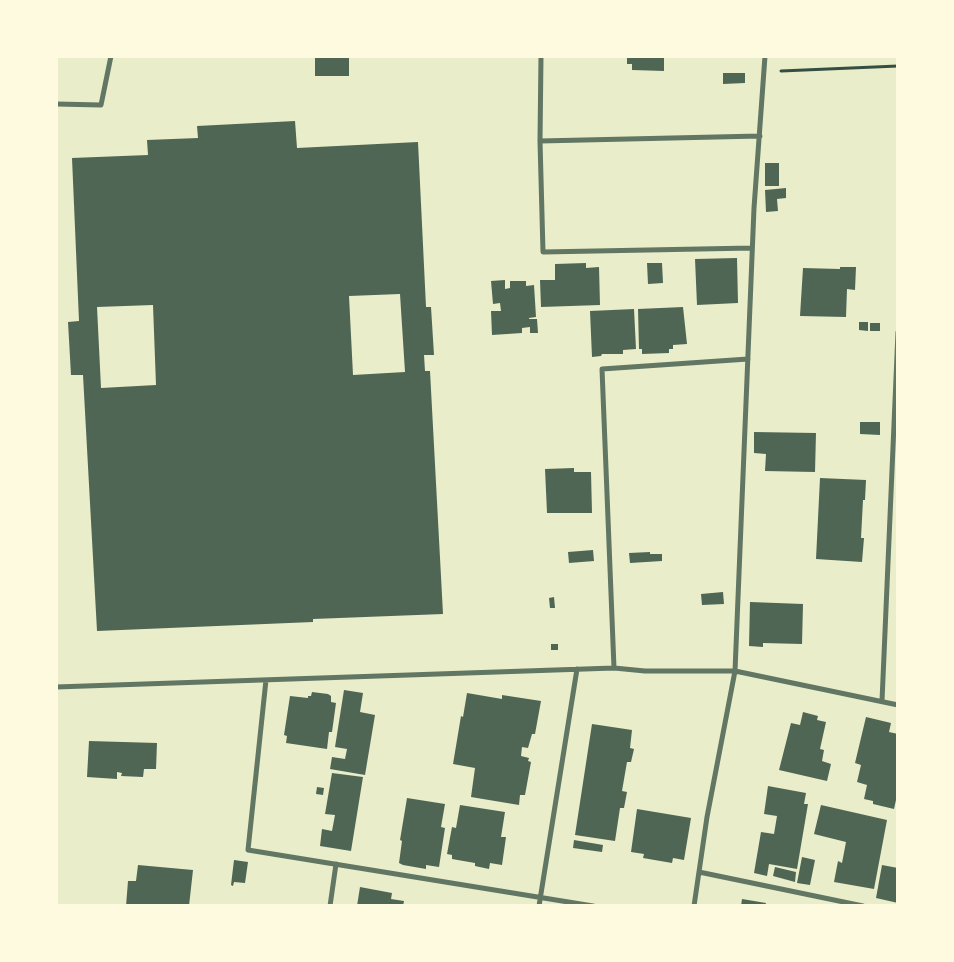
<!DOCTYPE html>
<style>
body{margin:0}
#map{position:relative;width:954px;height:962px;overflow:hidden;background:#e9edc9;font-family:"PT Sans Narrow",sans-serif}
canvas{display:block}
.frame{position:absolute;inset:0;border:58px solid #fefae0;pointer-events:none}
</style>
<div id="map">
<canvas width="954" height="962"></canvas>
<div class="frame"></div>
</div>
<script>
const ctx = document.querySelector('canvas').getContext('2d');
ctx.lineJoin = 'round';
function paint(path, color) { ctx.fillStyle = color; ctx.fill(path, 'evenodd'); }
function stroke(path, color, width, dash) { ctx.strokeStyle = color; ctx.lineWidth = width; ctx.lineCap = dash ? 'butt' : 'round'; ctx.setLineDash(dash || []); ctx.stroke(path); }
paint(new Path2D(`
 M 315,56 L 349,56 L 349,76 L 315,76 Z
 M 627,56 L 664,56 L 664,71 L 632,70 L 632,64 L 627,64 Z
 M 723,73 L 745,73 L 745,83 L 723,84 Z
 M 295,121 L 297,148 L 418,142 L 426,307 L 431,307 L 434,355 L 424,355 L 425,371 L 430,371 L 443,614 L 313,619 L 313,622 L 97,631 L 83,375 L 71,375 L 68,322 L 79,321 L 72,158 L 148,155 L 147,140 L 198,138 L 197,126 ZM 400,294 L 405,372 L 353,375 L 349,296 ZM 153,305 L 156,385 L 101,388 L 97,307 Z
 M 765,163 L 779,163 L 779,186 L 765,186 Z
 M 786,188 L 786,198 L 777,199 L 778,211 L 766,212 L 765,190 Z
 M 737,258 L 738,303 L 697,305 L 695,259 Z
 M 586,263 L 586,268 L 599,267 L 600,305 L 541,307 L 540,280 L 555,280 L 555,264 Z
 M 647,263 L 662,263 L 663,283 L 648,284 Z
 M 840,267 L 856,267 L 855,290 L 847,289 L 846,317 L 800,316 L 803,268 L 840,269 Z
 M 505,280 L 505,289 L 510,288 L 510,281 L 526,281 L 526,286 L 534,285 L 536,317 L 529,318 L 529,319 L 537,319 L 538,333 L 530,333 L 530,327 L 522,328 L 522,333 L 492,335 L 491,311 L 501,311 L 500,303 L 493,304 L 491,281 Z
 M 683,307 L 687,344 L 673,345 L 673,349 L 669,349 L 669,353 L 642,354 L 642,349 L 639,349 L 638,309 Z
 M 634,309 L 636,349 L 623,350 L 623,354 L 602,354 L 601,356 L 592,357 L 590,311 Z
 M 859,322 L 868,322 L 868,331 L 859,330 Z
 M 870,323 L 880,323 L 880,331 L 870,331 Z
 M 860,422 L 880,422 L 880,435 L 860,434 Z
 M 754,432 L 816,433 L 815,472 L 765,471 L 766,454 L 754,453 Z
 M 574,468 L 574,472 L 591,472 L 592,513 L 547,513 L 545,469 Z
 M 820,478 L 866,480 L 865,500 L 863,500 L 861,538 L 864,538 L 862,562 L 816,559 Z
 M 593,550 L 594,561 L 569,563 L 568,552 Z
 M 650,552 L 650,554 L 662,554 L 662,561 L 630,563 L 629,553 Z
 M 723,592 L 724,604 L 702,605 L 701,594 Z
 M 554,597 L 555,608 L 550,608 L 549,598 Z
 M 750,602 L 803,604 L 802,644 L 763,643 L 763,647 L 749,646 Z
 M 551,644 L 558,644 L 558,650 L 551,650 Z
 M 344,690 L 363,693 L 360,712 L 375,715 L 365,775 L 330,769 L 332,757 L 345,759 L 347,749 L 335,747 Z
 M 312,692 L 328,694 L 331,696 L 331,702 L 336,703 L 332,732 L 329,732 L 327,749 L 286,743 L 287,736 L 284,735 L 290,696 L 308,698 L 308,696 L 311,696 Z
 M 467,693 L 502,699 L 502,695 L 541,701 L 535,734 L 532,734 L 528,748 L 522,747 L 521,756 L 529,758 L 528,761 L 531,762 L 525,795 L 520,795 L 519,805 L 471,797 L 475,768 L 453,764 L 461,716 L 463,717 Z
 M 803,712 L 818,716 L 817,720 L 826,722 L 820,749 L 824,750 L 822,761 L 831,764 L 827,781 L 779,770 L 791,723 L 800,725 Z
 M 866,717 L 891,723 L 889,732 L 898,734 L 898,791 L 894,809 L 873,804 L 873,801 L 864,799 L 867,785 L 857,782 L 861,765 L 855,763 Z
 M 592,724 L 632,730 L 630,748 L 634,749 L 631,762 L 627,762 L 622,791 L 627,792 L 624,808 L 620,808 L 615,841 L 575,835 Z
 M 89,741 L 157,743 L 156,769 L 144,769 L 143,777 L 121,776 L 122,773 L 117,772 L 117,779 L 87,777 Z
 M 332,773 L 363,777 L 351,851 L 320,846 L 322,829 L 332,831 L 335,815 L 325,814 Z
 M 768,786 L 806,793 L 804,804 L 808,804 L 797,869 L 769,864 L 767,876 L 754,873 L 761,832 L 774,834 L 777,816 L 764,814 Z
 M 317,787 L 324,788 L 323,795 L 316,794 Z
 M 407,798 L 445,804 L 441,827 L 445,828 L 439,867 L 426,865 L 426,869 L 403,865 L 399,863 L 402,841 L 400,840 Z
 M 460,805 L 505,812 L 501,837 L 506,837 L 502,865 L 490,863 L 489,869 L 475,866 L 475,863 L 452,859 L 452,855 L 447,854 L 452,827 L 456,828 Z
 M 821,805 L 887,820 L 874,889 L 834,882 L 838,861 L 842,863 L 846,842 L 814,834 Z
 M 637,809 L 691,818 L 684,860 L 673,858 L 672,863 L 643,858 L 644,854 L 631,852 Z
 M 574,840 L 603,845 L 602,852 L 573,848 Z
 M 802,857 L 815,860 L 810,885 L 797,883 Z
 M 234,860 L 248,862 L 245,883 L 234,882 L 233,886 L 231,885 Z
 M 138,865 L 193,870 L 189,906 L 126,906 L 128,881 L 136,881 Z
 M 882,865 L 898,868 L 898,903 L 876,898 Z
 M 775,867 L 796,872 L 795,882 L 773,876 Z
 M 360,887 L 392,893 L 391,899 L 404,901 L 403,906 L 357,906 Z
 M 742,899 L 766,903 L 765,906 L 741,906 Z`), '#4f6655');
stroke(new Path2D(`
 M 781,71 L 898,66`), '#344e41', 3);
stroke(new Path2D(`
 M 541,56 L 540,141 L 760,136
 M 56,104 L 101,105 L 111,56
 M 540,141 L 543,252 L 752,248
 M 614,668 L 602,369 L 748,359
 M 266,680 L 248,850 L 593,906
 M 56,687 L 614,668 L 645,671 L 735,671 L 898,705
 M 882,701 L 898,332
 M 699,872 L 863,906
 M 330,906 L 336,864
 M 539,906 L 577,669
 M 694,906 L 707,817 L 735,671 L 754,208 L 765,56`), '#617663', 5);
</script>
